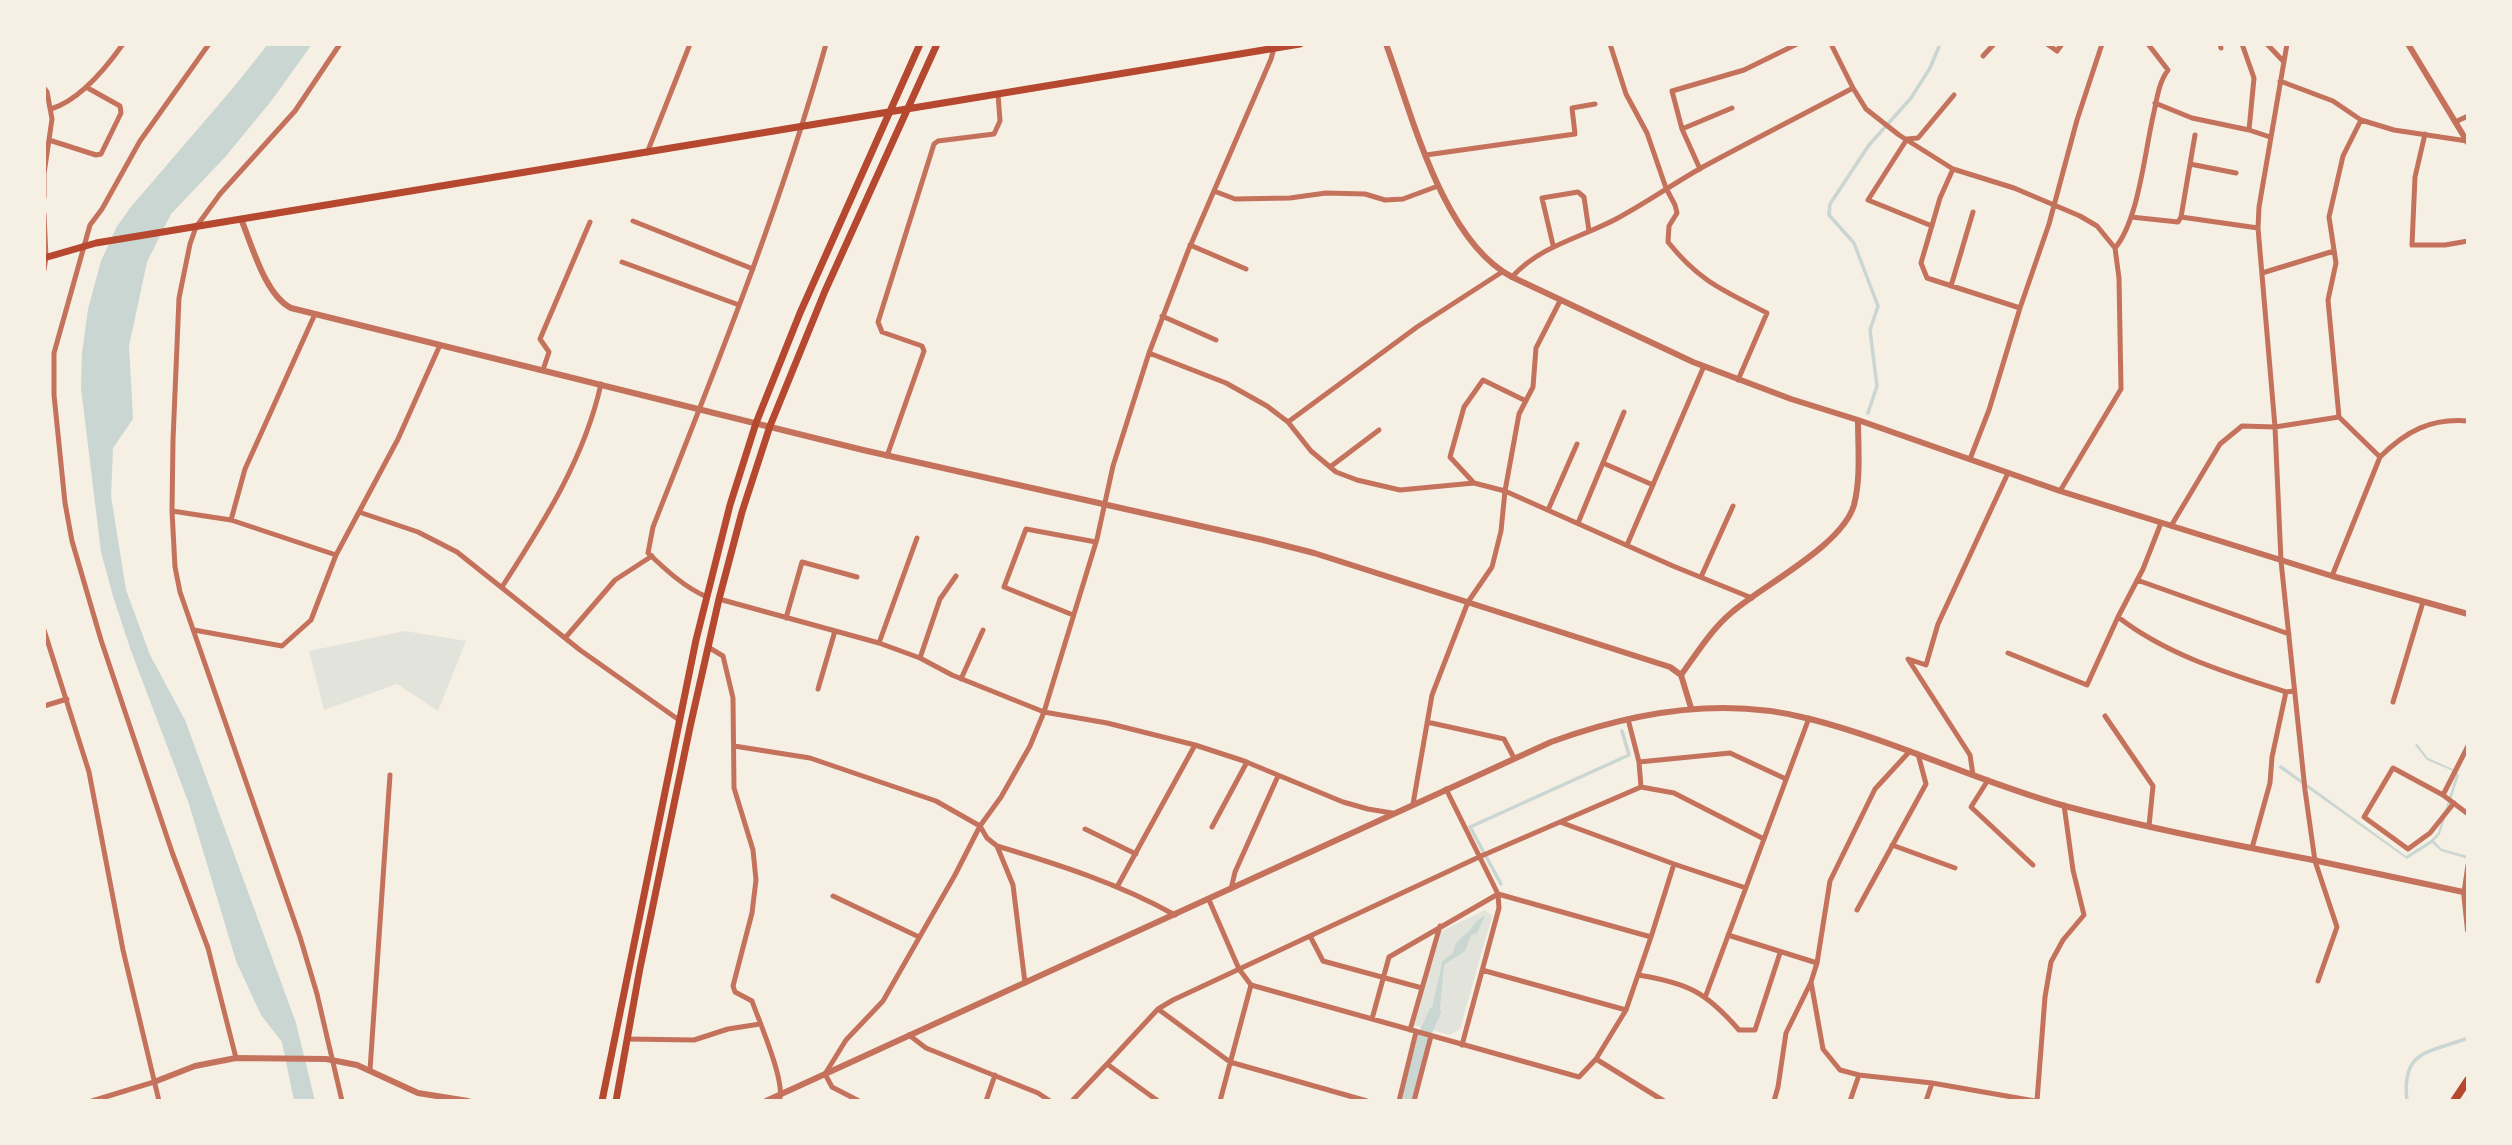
<!DOCTYPE html>
<style>
body{margin:0}
#map{position:relative;width:2512px;height:1145px;overflow:hidden;background:#f6efe4;font-family:"Varela Round",sans-serif}
canvas{display:block}
.frame{position:absolute;inset:0;border:46px solid #f6efe4;pointer-events:none}
</style>
<div id="map">
<canvas width="2512" height="1145"></canvas>
<div class="frame"></div>
</div>
<script>
const ctx = document.querySelector('canvas').getContext('2d');
ctx.lineJoin = 'round';
function paint(path, color) { ctx.fillStyle = color; ctx.fill(path, 'evenodd'); }
function stroke(path, color, width, dash) { ctx.strokeStyle = color; ctx.lineWidth = width; ctx.lineCap = dash ? 'butt' : 'round'; ctx.setLineDash(dash || []); ctx.stroke(path); }
paint(new Path2D(`
 M 405,631 L 466,641 L 438,711 L 397,684 L 324,710 L 309,651 Z
 M 1485,910 L 1492,916 L 1460,1029 L 1450,1035 L 1414,1025 L 1440,932 Z`), '#e2e4dc');
paint(new Path2D(`
 M 268,44 L 312,44 L 272,100 L 226,156 L 171,214 L 147,262 L 129,346 L 133,419 L 113,448 L 111,496 L 126,590 L 150,655 L 185,720 L 296,1023 L 315,1101 L 294,1101 L 282,1042 L 261,1015 L 236,961 L 189,804 L 130,648 L 113,596 L 101,552 L 81,388 L 82,353 L 88,309 L 101,261 L 116,228 L 130,208 L 233,88 Z
 M 2417,744 L 2428,758 L 2455,770 L 2459,775 L 2440,834 L 2434,841 L 2442,849 L 2468,856 L 2468,859 L 2441,851 L 2432,843 L 2407,859 L 2278,767 L 2281,765 L 2406,856 L 2431,840 L 2438,833 L 2456,775 L 2453,771 L 2427,760 L 2415,745 Z
 M 1485,916 L 1477,933 L 1471,935 L 1465,951 L 1444,965 L 1440,1009 L 1437,1013 L 1433,1012 C 1431,1004 1441,974 1442,961 L 1453,953 C 1455,942 1459,940 1467,933 C 1474,926 1475,920 1485,916 Z`), '#c9d6d2');
stroke(new Path2D(`
 M 1868,413 L 1877,386 L 1870,330 L 1878,306 L 1854,243 L 1829,215 L 1830,204 L 1869,145 L 1911,98 L 1930,68 L 1940,44
 M 1501,884 L 1470,827 L 1629,755 L 1622,731
 M 2407,1101 C 2401,1050 2428,1053 2468,1038
 M 2465,1101 L 2468,1098`), '#c9d6d2', 3.5);
stroke(new Path2D(`
 M 1407,1101 L 1422,1040 L 1435,1012`), '#c9d6d2', 12);
stroke(new Path2D(`
 M 209,44 L 140,141 L 102,209 L 90,225 L 54,353 L 54,395 L 65,503 L 72,541 L 101,640 L 172,852 L 208,948 L 236,1058
 M 340,44 L 295,111 L 220,194 L 196,227 L 190,244 L 179,298 L 173,440 L 172,511 L 175,567 L 180,592 L 300,937 L 317,994 L 342,1101
 M 1610,44 L 1626,94 L 1647,133 L 1666,188 L 1675,205 L 1677,213 L 1669,226 L 1668,242 C 1700,282 1723,290 1767,313 L 1738,380
 M 2047,44 L 2057,51 L 2062,44
 M 2220,44 L 2221,48
 M 2242,44 L 2254,78 L 2249,130
 M 2267,44 L 2284,62
 M 2287,44 L 2259,207 L 2258,228 L 2275,427 L 2281,561 L 2305,790 L 2315,861 L 2337,927 L 2318,981
 M 1983,56 L 1994,44
 M 2280,81 L 2333,101 L 2361,120 L 2394,130 L 2467,141
 M 44,88 L 47,92 L 52,119 L 44,174 L 44,197
 M 1853,88 L 1866,109 L 1899,135 L 1953,169 L 2014,188 L 2080,216 L 2097,226 L 2115,248 L 2119,278 L 2121,389 L 2060,491
 M 2155,103 L 2192,118 L 2249,130 L 2270,137
 M 51,109 C 80,100 106,68 123,44
 M 2361,120 L 2343,156 L 2329,217 L 2336,263 L 2328,300 L 2339,417 L 2380,457
 M 2455,122 L 2468,116
 M 1682,129 L 1732,108
 M 2425,134 L 2415,177 L 2412,245 L 2445,245 L 2468,241
 M 2195,135 L 2181,217 L 2258,228
 M 49,140 L 96,155 L 101,154 L 121,113 L 120,106 L 86,87
 M 647,153 L 690,44
 M 1426,155 L 1575,134 L 1572,108 L 1595,104
 M 2190,164 L 2236,173
 M 1700,169 L 1682,129 L 1672,91 L 1744,70 L 1797,44
 M 1953,169 L 1940,198 L 1921,263 L 1927,278 L 2020,308
 M 1214,191 L 1235,199 L 1290,198 L 1326,193 L 1365,194 L 1385,200 L 1403,199 L 1438,186
 M 44,214 L 46,257 L 44,270
 M 2131,217 L 2178,222 L 2181,217
 M 633,221 L 753,269
 M 1932,226 L 1868,200 L 1907,139 L 1918,138 L 1954,95
 M 1190,245 L 1246,269
 M 1553,245 L 1542,198 L 1578,192 L 1584,197 L 1589,231
 M 2115,248 C 2139,220 2145,149 2154,112 C 2157,98 2159,82 2168,70 L 2148,44
 M 622,262 L 739,305
 M 2262,273 L 2334,251
 M 1512,277 C 1541,245 1581,238 1618,218 C 1646,203 1673,184 1701,168 C 1751,141 1802,115 1853,88 L 1831,44
 M 1951,286 L 1973,212
 M 1162,316 L 1216,340
 M 1149,353 L 1226,383 L 1267,406 L 1288,422 L 1311,451 L 1336,472 L 1357,480 L 1400,490 L 1474,483 L 1505,491 L 1673,566 L 1752,598
 M 543,370 L 549,352 L 540,339 L 590,222
 M 1288,422 L 1417,327 L 1502,272
 M 887,456 L 924,351 L 922,346 L 882,332 L 878,322 L 934,144 L 938,141 L 994,134 L 1000,121 L 998,94
 M 1970,459 L 1989,410 L 2020,308 L 2049,224 L 2077,120 L 2102,44
 M 1603,463 L 1653,485
 M 1330,467 L 1379,430
 M 1474,483 L 1450,457 L 1464,407 L 1483,380 L 1526,401
 M 1548,510 L 1577,444
 M 172,511 L 231,520 L 336,555
 M 359,512 L 418,532 L 457,552 L 580,650 L 679,720
 M 231,520 L 245,469 L 315,314
 M 1578,523 L 1624,412
 M 2161,523 L 2143,569 L 2118,617 C 2167,655 2227,673 2286,692
 M 2171,526 L 2220,444 L 2242,426 L 2275,427 L 2339,417
 M 1627,545 L 1704,366
 M 2332,576 L 2380,457 C 2406,431 2431,418 2468,421
 M 1701,577 L 1733,506
 M 2137,580 L 2289,634
 M 502,587 C 543,523 584,460 601,384
 M 707,597 C 684,587 666,570 648,553 L 653,527 C 716,367 780,209 826,44
 M 719,599 L 879,643 L 920,658 L 952,675 L 1044,712 L 1107,723 L 1195,745 L 1244,761 L 1343,802 L 1368,809 L 1392,813
 M 1073,615 L 1004,587 L 1026,529 L 1096,542
 M 786,618 L 802,562 L 857,577
 M 44,630 L 89,772 L 123,950 L 159,1101
 M 194,630 L 282,646 L 311,620 L 336,555 L 398,439 L 440,345
 M 565,638 L 615,580 L 652,556
 M 879,643 L 917,538
 M 708,647 L 723,656 L 733,698 L 734,788 L 753,850 L 756,880 L 752,913 L 733,986 L 735,992 L 752,1001 C 759,1021 787,1085 779,1101
 M 2008,653 L 2087,685 L 2118,617
 M 920,658 L 940,599 L 956,576
 M 961,679 L 983,630
 M 818,689 L 835,631
 M 2393,702 L 2423,602
 M 44,706 L 67,699
 M 2105,716 L 2153,786 L 2149,826
 M 1628,719 L 1639,762 L 1641,787
 M 1427,722 L 1504,739 L 1514,758
 M 734,746 L 810,758 L 936,801 L 980,826 L 987,838 L 997,846 L 1013,885 L 1025,983
 M 1639,762 L 1730,753 L 1786,779
 M 1973,775 L 1970,755 L 1908,659 L 1926,665 L 1938,624 L 2008,473
 M 1988,780 L 1971,807 L 2033,865
 M 1446,789 L 1498,894 L 1499,908 L 1462,1045
 M 2443,795 L 2468,746
 M 2454,803 L 2430,833 L 2408,849 L 2364,817 L 2393,768 L 2443,795 L 2468,814
 M 1413,804 L 1432,695 L 1468,602 L 1492,567 L 1501,531 L 1505,491 L 1519,414 L 1533,387 L 1536,348 L 1560,301
 M 1212,827 L 1247,762
 M 1085,829 L 1136,854
 M 1892,845 L 1955,868
 M 997,846 C 1057,864 1120,884 1175,915
 M 2252,848 L 2270,783 L 2272,757 L 2286,692 L 2294,691
 M 1674,864 L 1746,888
 M 1117,887 L 1195,745
 M 1231,889 L 1235,872 L 1278,776
 M 2464,892 L 2468,865
 M 833,896 L 919,937
 M 1209,900 L 1239,969 L 1251,985 L 1579,1077 L 1596,1059 L 1626,1010 L 1651,937
 M 1857,910 L 1926,784 L 1918,754
 M 1728,935 L 1817,963
 M 1310,936 L 1323,961 L 1422,988
 M 1482,970 L 1626,1010
 M 1638,975 C 1688,983 1706,992 1739,1030 L 1755,1030 L 1780,953
 M 1811,982 L 1823,1049 L 1840,1070 L 1859,1075 L 1932,1083
 M 1706,995 L 1809,718
 M 1158,1009 L 1230,1062 L 1367,1101
 M 1372,1019 L 1389,957 L 1498,894 L 1651,937 L 1674,864 L 1560,822
 M 1410,1030 L 1440,926
 M 909,1035 L 926,1048 L 1038,1093 L 1050,1101
 M 627,1039 L 694,1040 L 728,1029 L 760,1024
 M 1596,1059 L 1664,1101
 M 1107,1064 L 1158,1009 L 1173,1000 L 1479,857 L 1641,787 L 1674,793 L 1764,839
 M 370,1070 L 390,775
 M 92,1101 L 154,1082
 M 859,1101 L 832,1087 L 825,1074 L 846,1040 L 883,1001 L 955,875 L 980,826 L 1001,797 L 1030,746 L 1044,712 L 1097,539 L 1113,466 L 1149,353 L 1188,251 L 1271,59 L 1274,48 L 1270,44
 M 986,1101 L 995,1075
 M 1072,1101 L 1107,1064 L 1158,1101
 M 1220,1101 L 1251,985
 M 1399,1101 L 1416,1032
 M 1414,1101 L 1431,1036
 M 1774,1101 L 1778,1087 L 1786,1033 L 1811,982 L 1817,963 L 1830,881 L 1875,789 L 1910,751
 M 1850,1101 L 1859,1075
 M 1926,1101 L 1932,1083 L 2035,1101
 M 2037,1101 L 2045,997 L 2051,962 L 2063,940 L 2084,915 L 2073,870 L 2064,805`), '#c5725c', 5);
stroke(new Path2D(`
 M 1386,44 C 1412,114 1442,240 1512,277 L 1693,362 L 1791,399 L 1858,420 L 2060,491 L 2332,576 L 2468,614
 M 2408,44 L 2468,143
 M 241,219 C 252,245 265,295 291,308 L 863,450 L 1263,540 L 1314,553 L 1670,667 L 1681,675 L 1691,708
 M 1681,675 C 1697,653 1711,630 1731,613 C 1763,585 1842,546 1854,505 C 1861,478 1858,447 1858,420
 M 2464,892 L 2468,930
 M 154,1082 L 195,1066 L 236,1058 L 326,1059 L 357,1065 L 418,1093 L 468,1101
 M 766,1101 L 1551,742 C 1633,712 1724,696 1810,719 C 1897,741 1978,782 2065,806 C 2147,828 2230,844 2313,860 C 2365,871 2416,882 2468,893`), '#c5725c', 6);
stroke(new Path2D(`
 M 44,258 L 96,243 L 1300,44
 M 602,1101 L 696,640 L 730,505 L 756,423 L 800,313 L 920,44
 M 616,1101 L 640,968 L 690,727 L 719,599 L 742,512 L 770,426 L 825,291 L 937,44`), '#b5482f', 7);
stroke(new Path2D(`
 M 2454,1101 L 2468,1080`), '#b5482f', 8);
</script>
